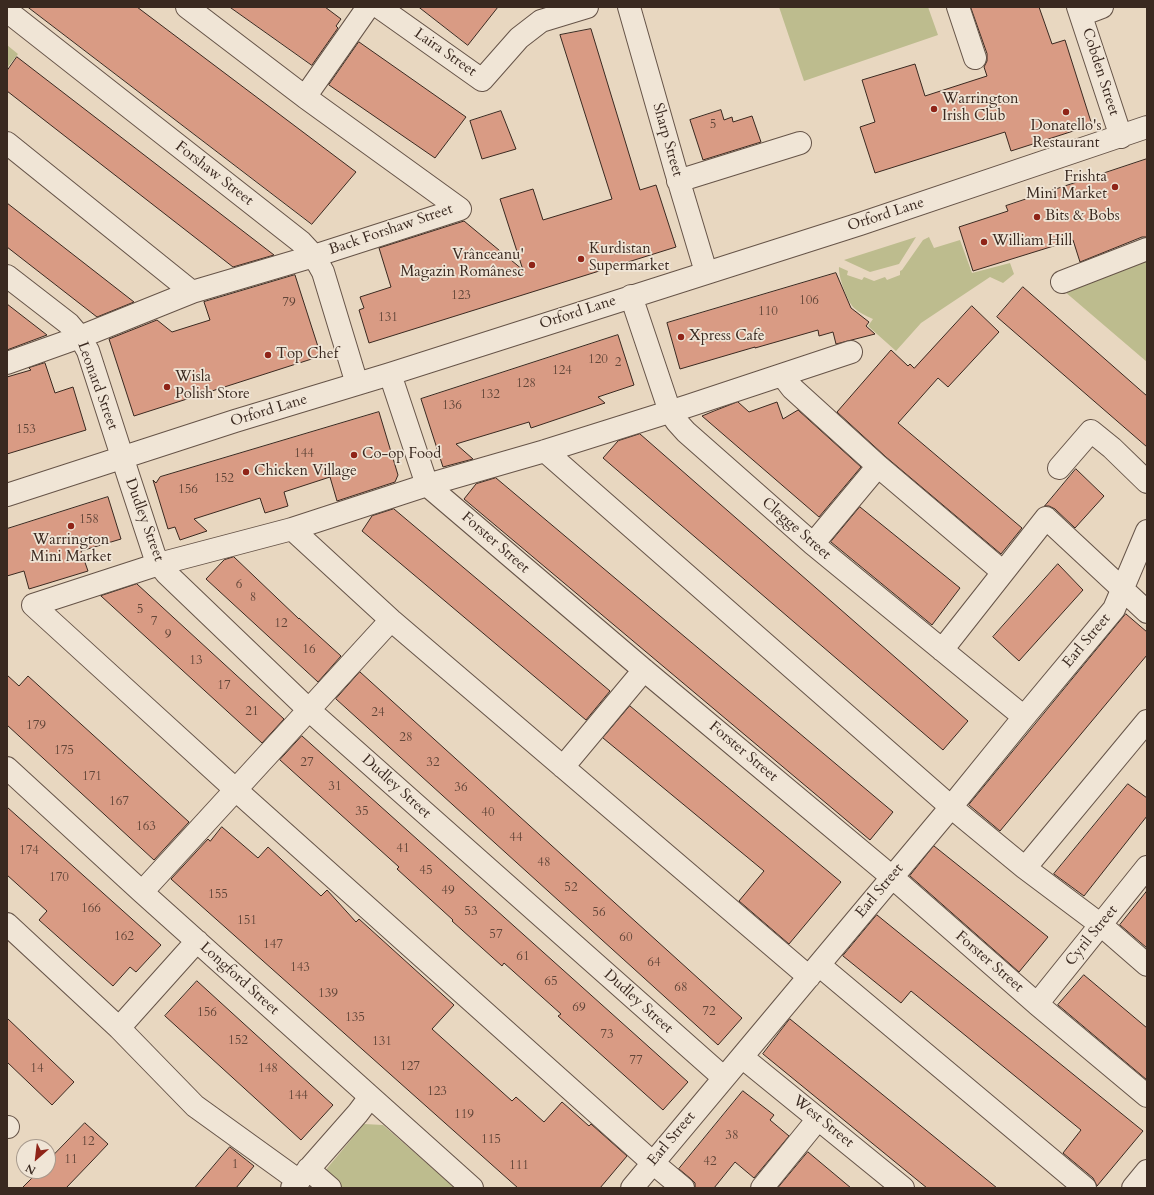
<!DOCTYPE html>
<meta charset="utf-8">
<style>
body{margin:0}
#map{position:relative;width:1154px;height:1195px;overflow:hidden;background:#e8d7c0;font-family:Cardo,serif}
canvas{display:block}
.frame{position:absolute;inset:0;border:8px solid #3a2920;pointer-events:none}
.north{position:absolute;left:16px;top:1139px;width:40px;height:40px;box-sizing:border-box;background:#f0e5d6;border:1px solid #a79a8d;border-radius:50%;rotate:208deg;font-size:11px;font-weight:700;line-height:16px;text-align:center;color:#3a2920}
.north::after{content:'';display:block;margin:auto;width:14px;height:18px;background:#8f2418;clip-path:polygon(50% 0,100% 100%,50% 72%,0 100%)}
</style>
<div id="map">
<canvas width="1154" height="1195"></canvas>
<div class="frame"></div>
<div class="north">N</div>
</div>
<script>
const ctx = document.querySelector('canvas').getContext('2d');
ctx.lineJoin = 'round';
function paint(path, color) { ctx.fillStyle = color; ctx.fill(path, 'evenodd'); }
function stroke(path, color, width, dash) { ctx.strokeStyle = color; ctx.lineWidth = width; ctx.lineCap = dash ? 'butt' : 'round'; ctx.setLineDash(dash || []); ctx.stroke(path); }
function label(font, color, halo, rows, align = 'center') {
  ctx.font = font + ' Cardo,serif'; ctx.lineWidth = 3.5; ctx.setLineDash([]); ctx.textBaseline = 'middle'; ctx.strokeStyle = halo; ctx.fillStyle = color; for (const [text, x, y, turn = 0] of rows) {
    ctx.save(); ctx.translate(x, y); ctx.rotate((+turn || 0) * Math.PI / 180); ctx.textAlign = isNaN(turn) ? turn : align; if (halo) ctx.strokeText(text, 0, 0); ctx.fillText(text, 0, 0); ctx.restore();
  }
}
paint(new Path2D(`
 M 779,7 L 928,7 L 938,35 L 804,81 Z
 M 7,45 L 18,54 L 7,68 Z
 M 916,237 L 899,264 L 870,272 L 844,260 Z
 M 929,237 L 934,248 L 960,240 L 972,273 L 1010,263 L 1014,274 L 1003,283 L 990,277 L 921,323 L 896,351 L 868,326 L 873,319 C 866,316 860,313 854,308 C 847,301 838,276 839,267 L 848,271 L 847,275 L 862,280 L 864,277 L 874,281 L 885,277 L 887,280 L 900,275 L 900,271 L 902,270 L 923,240 Z
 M 1147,258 L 1147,362 L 1064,291 Z
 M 364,1124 L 383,1125 L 455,1188 L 323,1188 L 324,1172 Z`), '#bdbc8e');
const building = new Path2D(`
 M 28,7 L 137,7 L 356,172 L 312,224 Z
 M 230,7 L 325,7 L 341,19 L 336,26 L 338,28 L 312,65 Z
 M 419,7 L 498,7 L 468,45 Z
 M 971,7 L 1039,7 L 1052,44 L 1065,40 L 1092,125 L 1011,151 L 1005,132 L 875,173 L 860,127 L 875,122 L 862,80 L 915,64 L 925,96 L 987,76 L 984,67 L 987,61 L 987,54 Z
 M 591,29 L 640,190 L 656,185 L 676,247 L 369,343 L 359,310 L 364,308 L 360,297 L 391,287 L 379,248 L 464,221 L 523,270 L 500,199 L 533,189 L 543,220 L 612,199 L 560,35 Z
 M 359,42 L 466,117 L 435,158 L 329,85 Z
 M 17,57 L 274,255 L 233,267 L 7,91 L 7,71 Z
 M 721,110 L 724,120 L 732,117 L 733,122 L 752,116 L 761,142 L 703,160 L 690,120 Z
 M 501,111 L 516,149 L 482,159 L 470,121 Z
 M 1147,159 L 1147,237 L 1142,237 L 1080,262 L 1073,240 L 973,271 L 959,227 L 1008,211 L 1006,206 Z
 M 7,203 L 134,302 L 97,317 L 7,247 Z
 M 836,273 L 851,308 L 869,322 L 866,326 L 875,334 L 836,344 L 833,332 L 819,336 L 818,330 L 755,348 L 755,347 L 680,369 L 667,323 Z
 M 295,275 L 321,356 L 134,416 L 109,339 L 157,320 L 172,332 L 210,320 L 204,302 Z
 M 1023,287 L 1147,396 L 1147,447 L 997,317 Z
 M 7,304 L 47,335 L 7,350 Z
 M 972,306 L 999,332 L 948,387 L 938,378 L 898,423 L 1022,528 L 1001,554 L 886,457 L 837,412 L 891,350 L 908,366 L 910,364 L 914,368 Z
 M 618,335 L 634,385 L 598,397 L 605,403 L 531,428 L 529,422 L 456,444 L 473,459 L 443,467 L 421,399 Z
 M 45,363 L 55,393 L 73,387 L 86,430 L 7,454 L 7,377 L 31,370 L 29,368 Z
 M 738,402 L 749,412 L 777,402 L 783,419 L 798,410 L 861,467 L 819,517 L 702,416 L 714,411 Z
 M 379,412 L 398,475 L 395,482 L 337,501 L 330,477 L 284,492 L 288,506 L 265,513 L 260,498 L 194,519 L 207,531 L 180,540 L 175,527 L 168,529 L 153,480 L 156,483 L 160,477 Z
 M 640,434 L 968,721 L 943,750 L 603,458 L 618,441 Z
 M 1076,469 L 1104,496 L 1075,528 L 1055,509 L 1049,506 L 1045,506 Z
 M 496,478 L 893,812 L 870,840 L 464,499 L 476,484 Z
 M 108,497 L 121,539 L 81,551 L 88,571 L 29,589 L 24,571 L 7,576 L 7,529 Z
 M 860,507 L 960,588 L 932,625 L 831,542 Z
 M 394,509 L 610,691 L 586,720 L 362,531 L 372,516 Z
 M 234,557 L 299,619 L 299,618 L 341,656 L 318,682 L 206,579 L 224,560 Z
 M 1058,564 L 1083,590 L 1019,661 L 993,637 Z
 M 137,584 L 284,719 L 262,743 L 101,596 Z
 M 1126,614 L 1147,632 L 1147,655 L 1000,831 L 969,805 Z
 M 360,672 L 742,1018 L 718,1045 L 336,699 Z
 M 7,675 L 19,686 L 28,676 L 189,822 L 154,860 L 7,725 Z
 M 630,706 L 841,882 L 789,944 L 739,901 L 764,871 L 603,738 Z
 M 302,736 L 688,1082 L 663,1110 L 558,1016 L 561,1014 L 504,963 L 502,966 L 452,921 L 453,920 L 397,869 L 399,867 L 280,760 Z
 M 1128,784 L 1147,798 L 1147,816 L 1084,896 L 1054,874 Z
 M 7,807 L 161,945 L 136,972 L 130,967 L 113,986 L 39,920 L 47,911 L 7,875 Z
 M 222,827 L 258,858 L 268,847 L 321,896 L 327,890 L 356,922 L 359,919 L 454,1005 L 432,1029 L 512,1101 L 516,1097 L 544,1122 L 562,1102 L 589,1126 L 591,1124 L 627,1156 L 600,1188 L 518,1188 L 171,879 L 208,839 L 210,841 Z
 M 934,846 L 1048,937 L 1019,972 L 910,876 Z
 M 1147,891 L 1147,948 L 1120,925 Z
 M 877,915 L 1143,1131 L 1097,1186 L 1093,1178 L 1063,1153 L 1081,1130 L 911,991 L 901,1003 L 843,956 Z
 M 1084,975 L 1147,1028 L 1147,1080 L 1058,1005 Z
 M 197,981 L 333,1105 L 301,1140 L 165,1016 Z
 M 7,1018 L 74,1082 L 52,1105 L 7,1062 Z
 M 790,1019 L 997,1188 L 927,1188 L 763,1054 Z
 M 743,1091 L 774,1115 L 770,1120 L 789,1136 L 754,1178 L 735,1162 L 714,1188 L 695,1188 L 695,1183 L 691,1179 L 679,1169 Z
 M 85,1123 L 108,1144 L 91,1162 L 66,1188 L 22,1188 L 39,1171 L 48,1171 L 48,1161 Z
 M 230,1147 L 254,1166 L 236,1188 L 195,1188 Z
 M 808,1152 L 851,1188 L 778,1188 Z`);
paint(building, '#d99b84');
stroke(building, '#3a2920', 1);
const minor = new Path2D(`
 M 379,7 L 482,80 L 519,38 L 541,21 L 587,7
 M 629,7 L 676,172 L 706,272
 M 958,7 L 975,58
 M 1078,7 L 1121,137
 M 7,11 L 301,242 L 314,256 L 323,272 L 357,384
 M 1081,15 L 1102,7
 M 305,97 L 368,7
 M 7,143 L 192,292
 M 678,181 L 800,143
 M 7,276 L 69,324 L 80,337 L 88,351 L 129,478 L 154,554 L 159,564 L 166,573 L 309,710 L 724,1078
 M 1062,282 L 1147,249
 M 631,296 L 670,412 L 677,422 L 686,432 L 813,544 L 1024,717
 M 7,363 L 80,337 L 192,292 L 314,256 L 460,209 L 305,97 L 187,7
 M 390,374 L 427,485 L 644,670 L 892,877 L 1037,1004 L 1147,1096
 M 782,375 L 792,388 L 878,466 L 1003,572
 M 545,451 L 951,807 L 1025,868 L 1101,925 L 1147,965
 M 1059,468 L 1091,431 L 1112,448 L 1147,482
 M 7,495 L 235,421 L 390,374 L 860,224 L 1147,127
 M 292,529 L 391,620 L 809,977
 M 813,544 L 878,466
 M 942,650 L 1046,518 L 1147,612
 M 563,767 L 644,670
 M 7,768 L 142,892 L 472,1188
 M 1025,868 L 1147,721
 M 142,892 L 391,620
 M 7,924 L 119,1028 L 195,1106 L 299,1181
 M 819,965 L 1085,1188
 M 1037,1004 L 1147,867
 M 119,1028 L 197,941
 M 742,1057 L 903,1188
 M 7,1127 L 8,1127
 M 308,1169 L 330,1188
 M 292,1188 L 358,1113 L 370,1097
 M 632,1188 L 951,807 L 1024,717 L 1114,609 L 1147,531
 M 683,1188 L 653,1163 L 236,790 L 33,605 L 159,564 L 292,529 L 427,485 L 545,451 L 688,406 L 851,352
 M 762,1188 L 818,1119
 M 1133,1188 L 1147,1171`);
stroke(minor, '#665448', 24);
stroke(minor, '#f0e5d6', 22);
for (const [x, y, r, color] of [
 [934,109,4,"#8f2418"],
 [1066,112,4,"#8f2418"],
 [1115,187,4,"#8f2418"],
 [1037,217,4,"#8f2418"],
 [984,242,4,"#8f2418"],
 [581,259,4,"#8f2418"],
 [532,265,4,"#8f2418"],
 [681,337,4,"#8f2418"],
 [268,355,4,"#8f2418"],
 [167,387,4,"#8f2418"],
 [354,455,4,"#8f2418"],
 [246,472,4,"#8f2418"],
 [71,526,4,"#8f2418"]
]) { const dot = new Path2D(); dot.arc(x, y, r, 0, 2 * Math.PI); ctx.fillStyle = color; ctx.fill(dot); stroke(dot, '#f0e5d6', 1.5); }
label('13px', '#624639', null, [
 ["5",713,125],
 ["123",461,296],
 ["106",809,301],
 ["79",289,303],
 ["110",768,312],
 ["131",388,318],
 ["120",598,360],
 ["2",618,363],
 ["124",562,371],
 ["128",526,384],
 ["132",490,395],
 ["136",452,406],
 ["153",26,430],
 ["144",304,454],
 ["152",224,479],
 ["156",188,490],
 ["158",89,520],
 ["6",239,585],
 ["8",253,598],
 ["5",140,610],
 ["7",154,622],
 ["12",281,624],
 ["9",168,635],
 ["16",309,650],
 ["13",196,661],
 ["17",224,686],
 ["21",252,712],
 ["24",378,713],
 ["179",36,726],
 ["28",406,738],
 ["175",64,751],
 ["27",307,763],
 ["32",433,763],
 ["171",92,777],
 ["31",335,787],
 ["36",461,788],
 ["167",119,802],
 ["35",362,812],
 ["40",488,813],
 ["163",146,827],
 ["44",516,838],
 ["41",403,849],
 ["174",29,851],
 ["48",544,863],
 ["45",426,871],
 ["170",59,878],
 ["52",571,888],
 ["49",448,891],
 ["155",218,895],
 ["166",91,909],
 ["53",471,912],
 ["56",599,913],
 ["151",247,921],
 ["57",496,935],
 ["162",124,937],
 ["60",626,938],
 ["147",273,945],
 ["61",523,957],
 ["64",654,963],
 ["143",300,968],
 ["65",551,982],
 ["68",681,988],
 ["139",328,994],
 ["69",579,1008],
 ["72",709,1012],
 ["156",207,1013],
 ["135",355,1018],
 ["73",607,1035],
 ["152",238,1041],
 ["131",382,1042],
 ["77",636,1061],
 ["127",410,1067],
 ["14",37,1069],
 ["148",268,1069],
 ["123",437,1092],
 ["144",298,1096],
 ["119",464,1115],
 ["38",732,1136],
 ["115",491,1140],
 ["12",88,1142],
 ["11",71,1160],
 ["42",710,1162],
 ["1",235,1165],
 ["111",519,1166]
]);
label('15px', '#3a2920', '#f0e5d6', [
 ["Laira Street",445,53,35],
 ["Cobden Street",1100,72,72],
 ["Sharp Street",667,140,74],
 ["Forshaw Street",214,174,38],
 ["Orford Lane",886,215,-18],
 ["Back Forshaw Street",391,230,-19],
 ["Orford Lane",578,313,-18],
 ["Leonard Street",97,386,70],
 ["Orford Lane",269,411,-17],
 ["Dudley Street",144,520,70],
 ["Clegge Street",796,529,41],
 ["Forster Street",495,543,41],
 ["Earl Street",1087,641,-50],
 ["Forster Street",743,752,40],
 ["Dudley Street",396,787,42],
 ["Earl Street",880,891,-50],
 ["Cyril Street",1092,936,-51],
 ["Forster Street",989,962,41],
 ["Longford Street",239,979,42],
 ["Dudley Street",638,1002,42],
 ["West Street",823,1122,39],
 ["Earl Street",672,1139,-50]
]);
label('15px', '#3a2920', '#f0e5d6', [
 ["Warrington",942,100],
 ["Irish Club",942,117],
 ["Donatello's",1066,127,"center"],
 ["Restaurant",1066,144,"center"],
 ["Frishta",1107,178,"right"],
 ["Mini Market",1107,195,"right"],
 ["Bits & Bobs",1045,217],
 ["William Hill",992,242],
 ["Kurdistan",589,250],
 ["Supermarket",589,267],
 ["Vrânceanu'",524,256,"right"],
 ["Magazin Românesc",524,273,"right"],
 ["Xpress Cafe",689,337],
 ["Top Chef",276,355],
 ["Wisla",175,378],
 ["Polish Store",175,395],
 ["Co-op Food",362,455],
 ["Chicken Village",254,472],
 ["Warrington",71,541,"center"],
 ["Mini Market",71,558,"center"]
], 'left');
</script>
